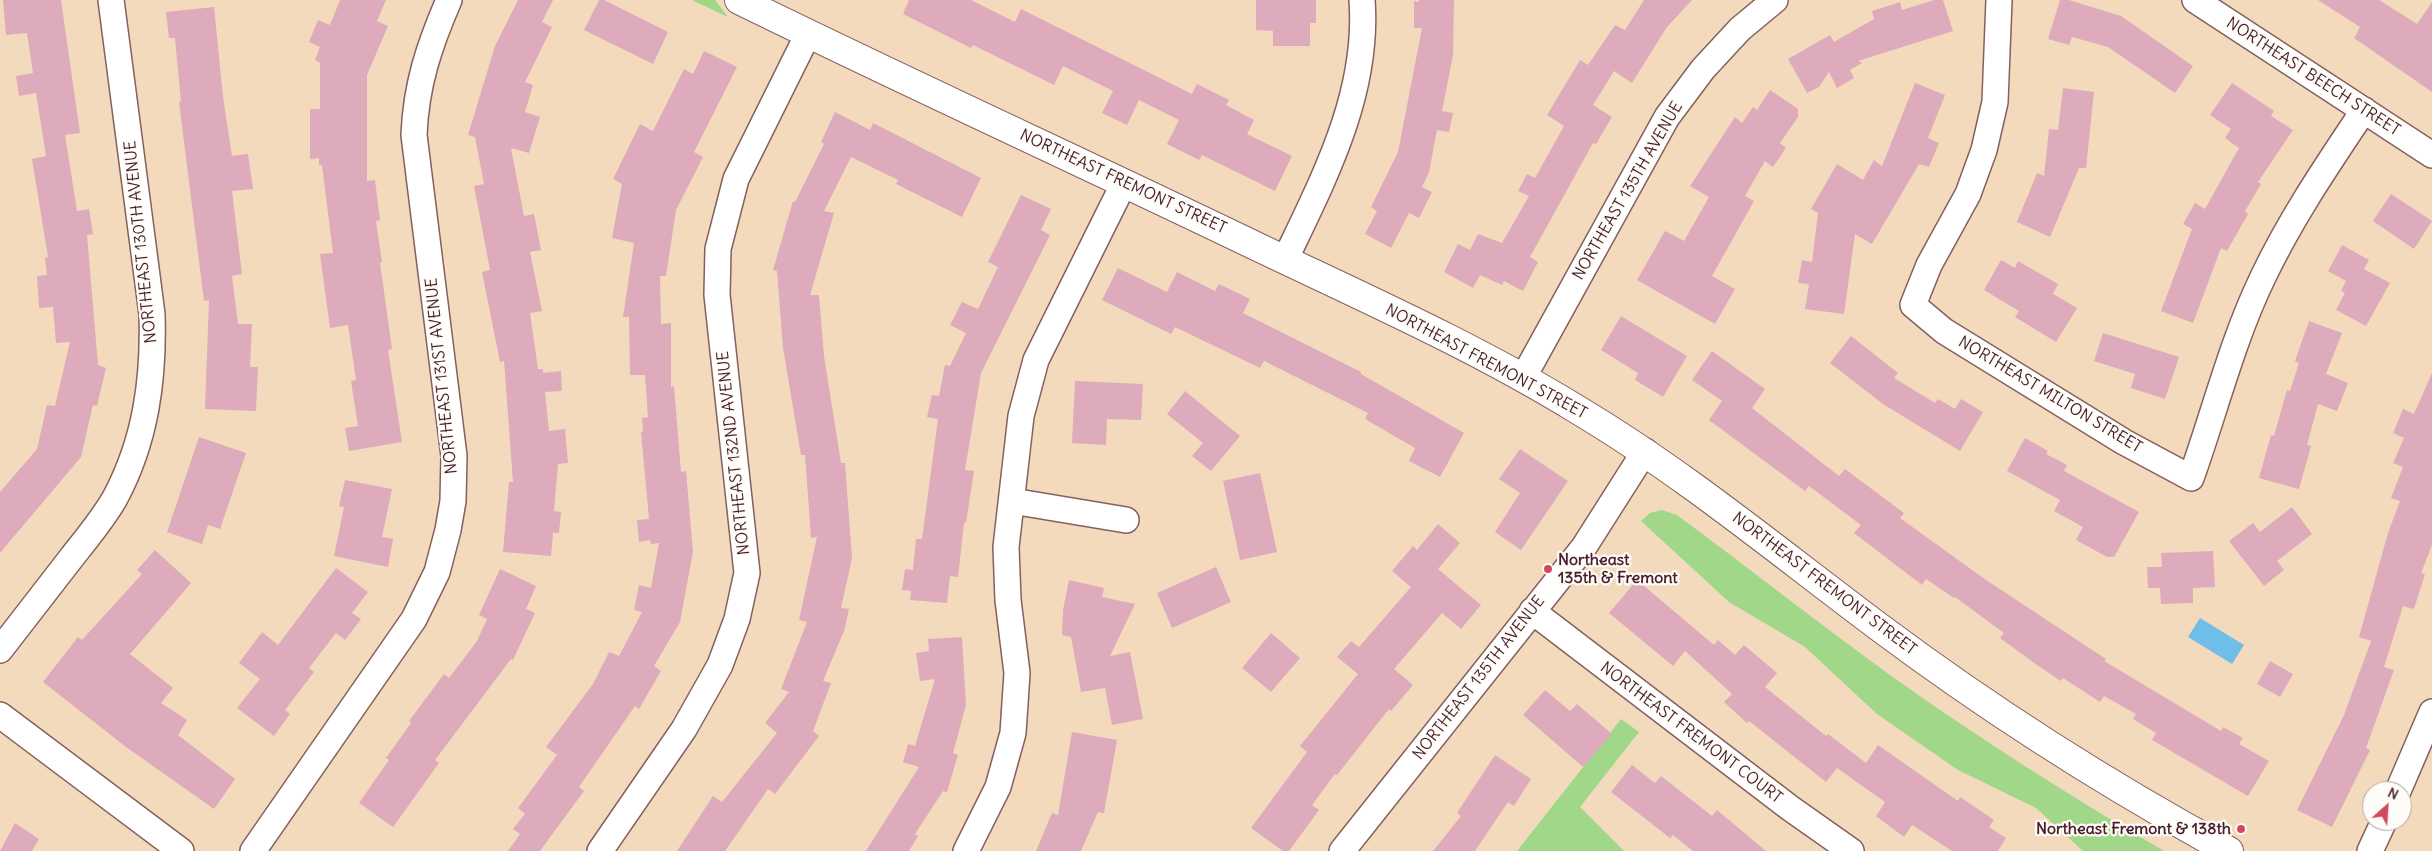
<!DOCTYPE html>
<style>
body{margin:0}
#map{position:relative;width:2432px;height:851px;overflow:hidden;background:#f3dabc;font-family:Delius,sans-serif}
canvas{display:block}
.north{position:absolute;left:2362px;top:781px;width:50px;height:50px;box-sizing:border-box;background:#fdfcf7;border:1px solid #b5a4a5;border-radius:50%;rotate:26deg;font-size:14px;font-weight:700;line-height:20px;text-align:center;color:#4a1f2b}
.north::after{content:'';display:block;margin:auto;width:18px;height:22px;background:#d1495b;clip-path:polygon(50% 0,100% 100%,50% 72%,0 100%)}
</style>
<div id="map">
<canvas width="2432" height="851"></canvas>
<div class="north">N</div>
</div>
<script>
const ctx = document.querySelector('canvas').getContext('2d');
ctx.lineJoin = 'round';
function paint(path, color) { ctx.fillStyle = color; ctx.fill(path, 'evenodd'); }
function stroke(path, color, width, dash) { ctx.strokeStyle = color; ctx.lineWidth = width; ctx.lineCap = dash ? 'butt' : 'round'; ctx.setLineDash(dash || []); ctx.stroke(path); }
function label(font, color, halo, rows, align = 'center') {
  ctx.font = font + ' Delius,sans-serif'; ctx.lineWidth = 4.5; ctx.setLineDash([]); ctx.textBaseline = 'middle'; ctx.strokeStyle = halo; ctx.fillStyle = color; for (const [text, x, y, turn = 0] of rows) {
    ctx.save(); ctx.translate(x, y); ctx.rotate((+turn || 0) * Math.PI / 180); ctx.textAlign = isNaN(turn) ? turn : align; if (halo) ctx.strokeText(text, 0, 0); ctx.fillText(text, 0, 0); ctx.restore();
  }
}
paint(new Path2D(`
 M 692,0 L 715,0 L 728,17 Z
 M 1662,510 L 1677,515 C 1749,568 1818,623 1890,675 C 1978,738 2070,796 2164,851 L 2083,851 L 2036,808 L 1958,770 L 1877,714 L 1805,647 L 1729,602 L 1641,521 L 1650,513 Z
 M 1621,719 L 1639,732 L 1580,807 L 1624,851 L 1517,851 Z`), '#a0d789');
paint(new Path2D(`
 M 2200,618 L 2244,645 L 2232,664 L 2188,637 Z`), '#6fbde9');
paint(new Path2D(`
 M 3,0 L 61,0 L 80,133 L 65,135 L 77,211 L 89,209 L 93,234 L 87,235 L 98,365 L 106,368 L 97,406 L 93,405 L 81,457 L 0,553 L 0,492 L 37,449 L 47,405 L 55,406 L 70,342 L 56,343 L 53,307 L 39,308 L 37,276 L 47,275 L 45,258 L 48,257 L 32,159 L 46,156 L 36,93 L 19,96 L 16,76 L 33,73 L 27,33 L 6,35 Z
 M 340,0 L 386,0 L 377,21 L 388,26 L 367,75 L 367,181 L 375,180 L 380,220 L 376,221 L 382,262 L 380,263 L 392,349 L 388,350 L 402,442 L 349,451 L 345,428 L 358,426 L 351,381 L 356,380 L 348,325 L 330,328 L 320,254 L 333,253 L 322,165 L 319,165 L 319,158 L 310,159 L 310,109 L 320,109 L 320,63 L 315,60 L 320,47 L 309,42 L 318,20 L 330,25 Z
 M 518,0 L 553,0 L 542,22 L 552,27 L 525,82 L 533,85 L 525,112 L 540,117 L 529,153 L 511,148 L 524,216 L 534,214 L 541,250 L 530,252 L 542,311 L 530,313 L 538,369 L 543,369 L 543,373 L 561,371 L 562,391 L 545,392 L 549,431 L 565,429 L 568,463 L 558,464 L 554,511 L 561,512 L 559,533 L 553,533 L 551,556 L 503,552 L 509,482 L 513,482 L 504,361 L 500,362 L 482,272 L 490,270 L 474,186 L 484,184 L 475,137 L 468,135 L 495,46 Z
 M 599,0 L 604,0 L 668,32 L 653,64 L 584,30 Z
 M 909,0 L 971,0 L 1015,22 L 1021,9 L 1192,94 L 1197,84 L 1229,100 L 1226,105 L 1254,120 L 1247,134 L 1292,156 L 1275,191 L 1202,155 L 1199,160 L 1167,144 L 1179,120 L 1139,100 L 1127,125 L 1102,113 L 1113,91 L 1063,66 L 1054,85 L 973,45 L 971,48 L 903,14 Z
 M 1256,0 L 1316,0 L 1316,23 L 1310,23 L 1310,46 L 1273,46 L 1273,31 L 1256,30 Z
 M 1419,0 L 1454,0 L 1453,55 L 1442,111 L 1453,113 L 1449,132 L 1437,130 L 1429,172 L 1422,187 L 1432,192 L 1419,218 L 1409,213 L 1391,248 L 1365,234 L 1377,211 L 1371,207 L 1398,152 L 1422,28 L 1414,28 L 1414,1 L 1419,2 Z
 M 1644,0 L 1692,0 L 1667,27 L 1632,83 L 1614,71 L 1593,105 L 1612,117 L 1596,144 L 1593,143 L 1530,257 L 1538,262 L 1523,291 L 1504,281 L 1502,285 L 1480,275 L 1473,288 L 1444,272 L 1458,244 L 1470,250 L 1478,234 L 1502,243 L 1529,196 L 1518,191 L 1527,174 L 1535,178 L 1564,126 L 1547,115 L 1580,60 L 1588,65 L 1615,25 L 1625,30 Z
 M 1934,0 L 1943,0 L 1953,31 L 1858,61 L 1862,63 L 1850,70 L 1854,78 L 1837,88 L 1829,72 L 1819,87 L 1807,93 L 1788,59 L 1830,35 L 1834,42 L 1874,19 L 1872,11 L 1900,2 L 1902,10 Z
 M 2060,0 L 2069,0 L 2121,16 L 2193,66 L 2175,93 L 2108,47 L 2072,37 L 2069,45 L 2048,39 Z
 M 2318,0 L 2379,0 L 2417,24 L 2432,2 L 2432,92 L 2354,38 L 2360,27 Z
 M 214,7 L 223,97 L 232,156 L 248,154 L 253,189 L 232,191 L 242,274 L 232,276 L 238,324 L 252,324 L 250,367 L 258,367 L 256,411 L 205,409 L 209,300 L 204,301 L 179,102 L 181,102 L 175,38 L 169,38 L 166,12 Z
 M 704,51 L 737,67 L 694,152 L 703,157 L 676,210 L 666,276 L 660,276 L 661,324 L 671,323 L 671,387 L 674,386 L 681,472 L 686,471 L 693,552 L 680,622 L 654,666 L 661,671 L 639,709 L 635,706 L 579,787 L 584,791 L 540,851 L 508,851 L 520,834 L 513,829 L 525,814 L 518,808 L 557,755 L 546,747 L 593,684 L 609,652 L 619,656 L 642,612 L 634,610 L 639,585 L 651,588 L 659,543 L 651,544 L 650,540 L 639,542 L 637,520 L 649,519 L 641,432 L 643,432 L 642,418 L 648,417 L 645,375 L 630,375 L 629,317 L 623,317 L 634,243 L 612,238 L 622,184 L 613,179 L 640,124 L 653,131 L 684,69 L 693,74 Z
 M 1915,83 L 1945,95 L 1928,138 L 1939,143 L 1929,167 L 1919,164 L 1872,244 L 1855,234 L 1844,314 L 1805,309 L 1809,284 L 1798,283 L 1802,260 L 1812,262 L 1818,213 L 1811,209 L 1837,164 L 1863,180 L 1874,160 L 1882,166 Z
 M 2232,83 L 2274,111 L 2271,116 L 2293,130 L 2258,182 L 2261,184 L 2245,211 L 2248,214 L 2227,251 L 2221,248 L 2193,323 L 2161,311 L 2192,229 L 2183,224 L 2195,203 L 2205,209 L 2239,148 L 2225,138 L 2231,129 L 2210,115 Z
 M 2063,88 L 2094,92 L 2086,168 L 2079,168 L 2050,237 L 2017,222 L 2037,173 L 2044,176 L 2049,129 L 2058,130 Z
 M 1770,90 L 1798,109 L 1798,117 L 1780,143 L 1786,148 L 1773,167 L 1765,161 L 1745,196 L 1754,201 L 1712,276 L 1735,289 L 1715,324 L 1637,280 L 1665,231 L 1684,241 L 1709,197 L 1690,186 L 1735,117 L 1742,123 L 1753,107 L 1757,110 Z
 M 835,112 L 870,130 L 873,123 L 981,178 L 962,217 L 896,184 L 898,180 L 851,157 L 824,211 L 834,213 L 810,295 L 819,295 L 824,356 L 841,463 L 845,463 L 852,558 L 841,608 L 849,609 L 844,631 L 823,681 L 831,683 L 813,731 L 819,736 L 775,794 L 768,789 L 725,851 L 677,851 L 713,796 L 722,802 L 777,733 L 765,723 L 789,692 L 781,689 L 807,622 L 799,620 L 817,537 L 811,538 L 805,455 L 801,455 L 783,348 L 777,271 L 773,270 L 793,201 L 795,202 L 824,144 L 821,142 Z
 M 2391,194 L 2432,221 L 2414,249 L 2373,221 Z
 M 1021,195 L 1051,209 L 1041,230 L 1050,235 L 981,373 L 965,470 L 974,471 L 966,523 L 964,523 L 958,577 L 950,576 L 947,603 L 910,600 L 911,591 L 902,590 L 905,569 L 913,570 L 916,539 L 922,539 L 938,419 L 927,417 L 932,395 L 939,396 L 945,365 L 950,366 L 966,333 L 950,325 L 962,302 L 978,309 L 998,267 L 988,262 Z
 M 2342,245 L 2369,260 L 2364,269 L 2390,283 L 2366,326 L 2336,310 L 2345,293 L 2341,291 L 2346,281 L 2328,271 Z
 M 2001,260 L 2015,268 L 2018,261 L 2058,284 L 2053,294 L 2077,308 L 2056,342 L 2015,317 L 2019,311 L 1984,290 Z
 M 1118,268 L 1167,292 L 1177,272 L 1215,291 L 1219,284 L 1250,299 L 1243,313 L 1361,372 L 1361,374 L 1464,433 L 1440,477 L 1409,461 L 1415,448 L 1365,419 L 1368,413 L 1264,361 L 1260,368 L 1175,327 L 1171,334 L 1102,300 Z
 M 1621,316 L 1687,356 L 1663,397 L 1635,380 L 1638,373 L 1601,350 Z
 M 2309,321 L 2342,333 L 2326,374 L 2348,383 L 2337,411 L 2318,404 L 2307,445 L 2311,446 L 2299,489 L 2259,478 L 2271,435 L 2274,436 L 2287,390 L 2290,391 L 2299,363 L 2295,361 Z
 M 2103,333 L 2179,357 L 2165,399 L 2131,388 L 2135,374 L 2094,361 Z
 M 1851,336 L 1898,373 L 1894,378 L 1935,403 L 1938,399 L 1955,409 L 1961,399 L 1983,412 L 1960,451 L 1883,404 L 1830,363 Z
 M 1712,351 L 1765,389 L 1752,408 L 1839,476 L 1845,469 L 1904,513 L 1900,518 L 1986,580 L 2106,659 L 2104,661 L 2221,731 L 2223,727 L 2243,738 L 2239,744 L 2269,761 L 2248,796 L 2152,740 L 2156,733 L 2133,719 L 2136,714 L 2104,696 L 2100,702 L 2063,678 L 2061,681 L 2040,667 L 2000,638 L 2004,633 L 1955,597 L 1954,598 L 1926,579 L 1922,585 L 1854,533 L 1861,525 L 1809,486 L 1805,491 L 1709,420 L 1722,401 L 1692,380 Z
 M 2432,373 L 2432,545 L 2421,573 L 2425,574 L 2414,609 L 2403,606 L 2384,667 L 2394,670 L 2366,748 L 2370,750 L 2332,827 L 2297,810 L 2344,715 L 2371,641 L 2359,637 L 2388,533 L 2400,501 L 2391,498 L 2403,467 L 2393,463 L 2404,438 L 2393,433 L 2403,409 L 2414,414 Z
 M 1075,381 L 1143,384 L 1141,420 L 1107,419 L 1106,445 L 1072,443 Z
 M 1185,391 L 1240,436 L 1211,471 L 1192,456 L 1203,443 L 1167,414 Z
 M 199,437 L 246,453 L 220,529 L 208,525 L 202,544 L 167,532 Z
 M 2025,438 L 2048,451 L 2046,454 L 2067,465 L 2064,471 L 2139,512 L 2114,557 L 2107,557 L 2076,540 L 2083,527 L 2054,511 L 2060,500 L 2007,471 Z
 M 1520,449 L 1568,481 L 1521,550 L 1495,532 L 1520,493 L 1499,479 Z
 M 1260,473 L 1277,552 L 1240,560 L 1223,481 Z
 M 345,480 L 392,489 L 382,537 L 393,539 L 388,567 L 334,556 L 344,507 L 339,506 Z
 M 2292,507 L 2312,534 L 2277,561 L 2284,570 L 2264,586 L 2229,541 L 2253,523 L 2260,532 Z
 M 1438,524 L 1460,543 L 1438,569 L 1481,605 L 1461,629 L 1442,613 L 1394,669 L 1413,685 L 1391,711 L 1389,709 L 1337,775 L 1335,774 L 1312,805 L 1319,810 L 1289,851 L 1283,851 L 1251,828 L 1307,752 L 1300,746 L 1358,674 L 1337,657 L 1351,641 L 1359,647 L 1411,587 L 1392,571 L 1413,546 L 1417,550 Z
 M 155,550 L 191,583 L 130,654 L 173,688 L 161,703 L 187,720 L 178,735 L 235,779 L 214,809 L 126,747 L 43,682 L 78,637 L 82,640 L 142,574 L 137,570 Z
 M 2213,551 L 2215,587 L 2193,588 L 2193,603 L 2161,604 L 2160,588 L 2148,588 L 2147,567 L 2162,567 L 2161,553 Z
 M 1216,567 L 1231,602 L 1172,628 L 1157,593 Z
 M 336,568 L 368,592 L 352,613 L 361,619 L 345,640 L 336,633 L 309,668 L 314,672 L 285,710 L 290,714 L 274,736 L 237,708 L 260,679 L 239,663 L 262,632 L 278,645 Z
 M 500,569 L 536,586 L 526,609 L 535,613 L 513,660 L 511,659 L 435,760 L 439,763 L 393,827 L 359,803 L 389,760 L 386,758 L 411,723 L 409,721 L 444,674 L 449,678 L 477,641 L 487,619 L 479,615 Z
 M 1069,580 L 1104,588 L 1102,597 L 1135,604 L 1110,656 L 1130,652 L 1143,719 L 1112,725 L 1105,688 L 1081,692 L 1071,637 L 1062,635 L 1063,610 Z
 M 1637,580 L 1714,645 L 1718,640 L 1735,655 L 1744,645 L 1777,673 L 1765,687 L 1826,736 L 1828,734 L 1866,763 L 1878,745 L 1958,801 L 1960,797 L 1994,820 L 1989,827 L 2006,838 L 1998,851 L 1952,851 L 1912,825 L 1904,837 L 1876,816 L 1885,802 L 1837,768 L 1826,782 L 1749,721 L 1747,723 L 1724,702 L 1732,694 L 1685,651 L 1673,666 L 1609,613 Z
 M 1271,633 L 1300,658 L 1271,692 L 1242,668 Z
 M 962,637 L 966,705 L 953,753 L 958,755 L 947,792 L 943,791 L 915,834 L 918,836 L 909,851 L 866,851 L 919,767 L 903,762 L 908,744 L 915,746 L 935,679 L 920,681 L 916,653 L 929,651 L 928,639 Z
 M 2270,661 L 2293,674 L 2280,697 L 2257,684 Z
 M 1545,690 L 1570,711 L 1577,704 L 1612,734 L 1583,767 L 1523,715 Z
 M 1072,732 L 1117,740 L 1104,813 L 1098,812 L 1081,851 L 1036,851 L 1052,813 L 1058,815 Z
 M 1495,755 L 1531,779 L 1514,806 L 1508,802 L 1475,851 L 1433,851 L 1461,816 L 1457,813 Z
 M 1632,765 L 1655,783 L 1661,776 L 1712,816 L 1717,810 L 1766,851 L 1693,851 L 1673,835 L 1670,838 L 1611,792 Z
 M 15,823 L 39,839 L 32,851 L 0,851 Z`), '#ddabbb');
const minor = new Path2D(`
 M 1999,0 L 1995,102 L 1984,150 L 1968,194 L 1929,265 L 1913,305 L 1944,331 L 2124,442 L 2191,478 C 2215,411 2232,341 2263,277 C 2291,218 2328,164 2364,110
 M 2195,0 L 2432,155
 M 1285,260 C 1324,178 1369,94 1362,0
 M 1523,378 L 1667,117 L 1703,69 L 1740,29 L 1775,0
 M 1012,501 L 1126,520
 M 1532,611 L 1790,808 L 1851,851
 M 0,650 C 24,619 48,588 72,557 C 87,538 103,519 115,498 C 146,440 154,379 152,314 L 111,0
 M 0,715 L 181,851
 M 2398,791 L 2432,712
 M 253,851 L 414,619 L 437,572 L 448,530 L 453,501 L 454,456 L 414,135 C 416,85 429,46 449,0
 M 600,851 L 684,729 L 720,665 L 737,619 L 747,573 L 717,295 L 718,249 L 736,179 L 808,34
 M 966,851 L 998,787 L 1013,733 L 1017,673 L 1008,600 L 1006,547 L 1021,416 L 1036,360 L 1124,183
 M 1342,851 L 1584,547 L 1645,451
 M 2370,851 L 2384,821`);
const tertiary = new Path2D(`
 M 739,0 C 912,85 1088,165 1262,249 C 1369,300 1477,348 1578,410 C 1685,474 1780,553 1879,627 C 1990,710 2108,785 2229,851`);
stroke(minor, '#85605e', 28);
stroke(tertiary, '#85605e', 30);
stroke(minor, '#fff', 25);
stroke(tertiary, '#fff', 28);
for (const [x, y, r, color] of [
 [1548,569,5,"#d1495b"],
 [2241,829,5,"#d1495b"]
]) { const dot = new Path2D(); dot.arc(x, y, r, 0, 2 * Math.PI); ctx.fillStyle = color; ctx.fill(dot); stroke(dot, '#fdfcf7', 2); }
label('16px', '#4a1f2b', '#fdfcf7', [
 ["NORTHEAST BEECH STREET",2313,77,33],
 ["NORTHEAST FREMONT STREET",1123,182,25],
 ["NORTHEAST 135TH AVENUE",1628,191,-60],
 ["NORTHEAST 130TH AVENUE",141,242,-96],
 ["NORTHEAST FREMONT STREET",1486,362,28],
 ["NORTHEAST 131ST AVENUE",442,376,-96],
 ["NORTHEAST MILTON STREET",2050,395,31],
 ["NORTHEAST 132ND AVENUE",734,453,-96],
 ["NORTHEAST FREMONT STREET",1824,584,37],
 ["NORTHEAST 135TH AVENUE",1479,678,-52],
 ["NORTHEAST FREMONT COURT",1691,733,37]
]);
label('bold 16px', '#4a1f2b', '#fdfcf7', [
 ["Northeast",1558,560],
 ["135th & Fremont",1558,578],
 ["Northeast Fremont & 138th",2231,829,"right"]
], 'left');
</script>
